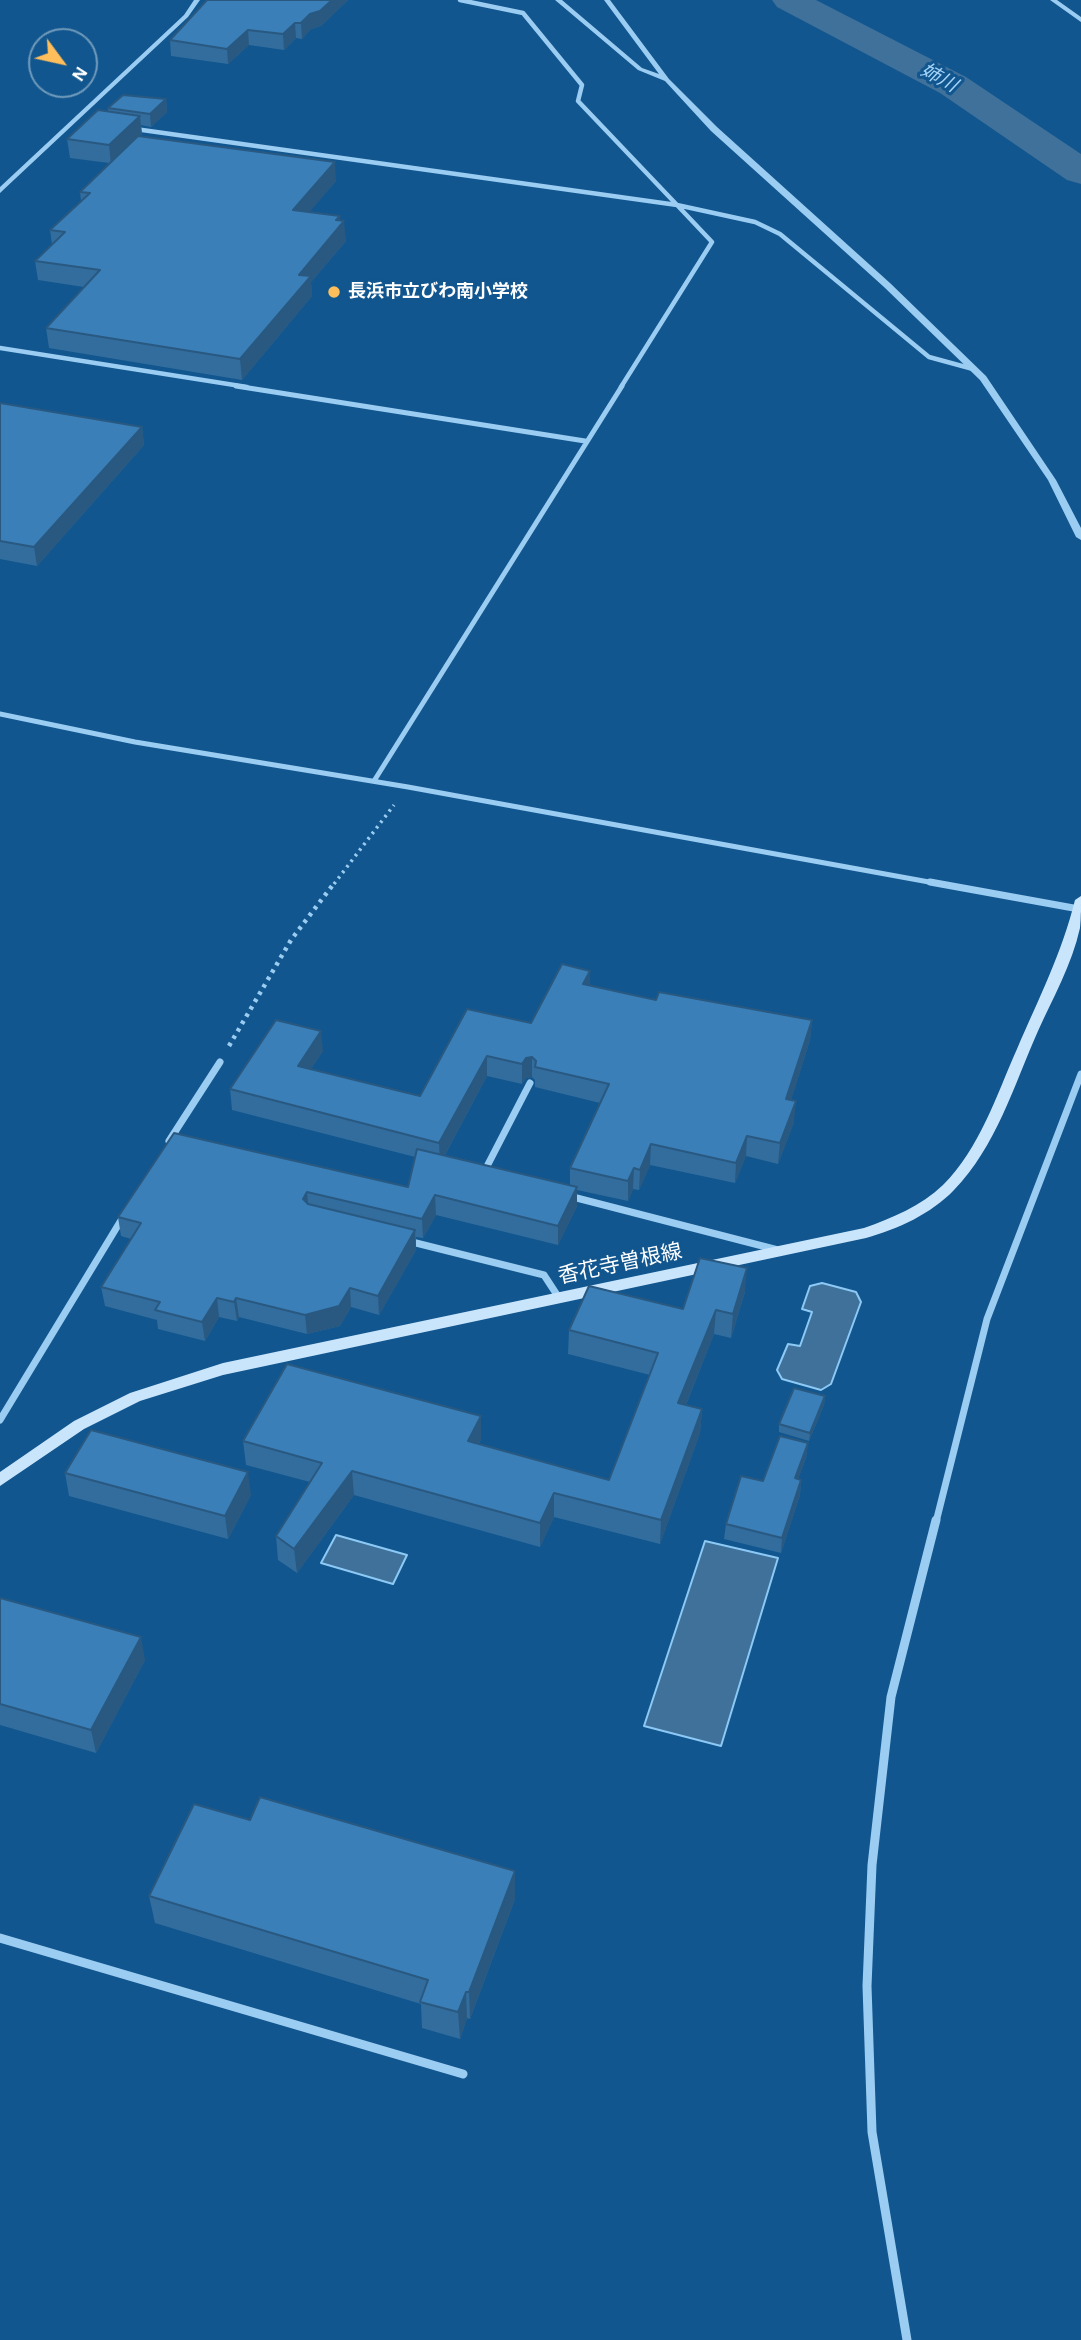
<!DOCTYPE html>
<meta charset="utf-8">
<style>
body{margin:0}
#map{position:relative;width:1081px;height:2340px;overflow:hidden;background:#11568e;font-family:"Alegreya Sans",sans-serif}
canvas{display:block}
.north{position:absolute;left:28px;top:28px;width:70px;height:70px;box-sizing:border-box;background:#11568e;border:2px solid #709abb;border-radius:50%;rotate:123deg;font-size:19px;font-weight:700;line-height:28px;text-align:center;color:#fff}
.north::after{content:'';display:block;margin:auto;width:24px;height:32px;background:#ffbe5c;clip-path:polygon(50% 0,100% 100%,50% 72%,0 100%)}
</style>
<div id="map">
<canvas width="1081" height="2340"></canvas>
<div class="north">N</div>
</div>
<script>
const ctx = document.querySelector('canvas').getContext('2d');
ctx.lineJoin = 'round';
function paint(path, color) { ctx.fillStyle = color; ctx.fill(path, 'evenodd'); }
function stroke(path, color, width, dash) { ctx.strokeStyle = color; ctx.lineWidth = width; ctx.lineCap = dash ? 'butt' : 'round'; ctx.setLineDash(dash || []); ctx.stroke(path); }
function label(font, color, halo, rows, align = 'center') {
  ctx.font = font + ' "Alegreya Sans","Noto Sans JP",sans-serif'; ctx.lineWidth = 6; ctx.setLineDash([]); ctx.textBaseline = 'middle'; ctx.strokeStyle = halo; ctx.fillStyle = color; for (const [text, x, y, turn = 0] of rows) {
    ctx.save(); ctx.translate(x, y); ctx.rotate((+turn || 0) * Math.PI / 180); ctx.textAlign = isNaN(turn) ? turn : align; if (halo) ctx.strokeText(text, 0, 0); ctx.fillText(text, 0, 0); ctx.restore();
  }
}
const water = new Path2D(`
 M 822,1283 L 856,1292 L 861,1302 L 831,1384 L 821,1390 L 782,1379 L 777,1370 L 788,1344 L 800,1346 L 812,1312 L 802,1309 L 810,1286 Z
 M 336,1535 L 407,1555 L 393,1584 L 321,1563 Z
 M 705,1541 L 778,1558 L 721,1746 L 644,1726 Z`);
paint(water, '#3f719b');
stroke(water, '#8cc9f5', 2);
paint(new Path2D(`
 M 772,0 L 816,0 L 966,77 L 1081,154 L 1081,184 L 1067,180 L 940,93 L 777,7 Z`), '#3f719b');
stroke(new Path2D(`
 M 334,884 L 394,805`), '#9bccf2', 3.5, [2.5, 4.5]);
stroke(new Path2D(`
 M 229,1046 L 291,940 L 335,882`), '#9bccf2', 4.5, [3.5, 5]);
stroke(new Path2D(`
 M 460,0 L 523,13 L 582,85 L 578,101 L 677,205 L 755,222 L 780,234 L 929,357 L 973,369
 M 135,129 L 677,205 L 712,242 L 621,387
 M 0,348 L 247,387`), '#9bccf2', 4.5);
stroke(new Path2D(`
 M 236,386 L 585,441
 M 0,714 L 135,742 L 408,787 L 940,884
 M 374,781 L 622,386`), '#9bccf2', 5);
stroke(new Path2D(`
 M 930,882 L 1079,909
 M 169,1141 L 220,1062
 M 483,1174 L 530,1083
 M 569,1196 L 778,1250
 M 408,1241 L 544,1275 L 559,1298
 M 0,1420 L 123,1217
 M 936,1522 L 987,1319 L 1081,1074`), '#9bccf2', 7);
stroke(new Path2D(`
 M 0,1938 L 463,2074
 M 907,2340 L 872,2132 L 867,1986 L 872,1865 L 891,1697 L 936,1520`), '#9bccf2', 9);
paint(new Path2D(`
 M 194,0 L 200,0 L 188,17 L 0,193 L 0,187 L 184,15 Z
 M 555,0 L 562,0 L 642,68 L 659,74 L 604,0 L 610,0 L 669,79 L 717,127 L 890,283 L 986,376 L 1056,480 L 1081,528 L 1081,540 L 1076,537 L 1048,480 L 980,380 L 884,287 L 711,131 L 665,81 L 638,70 Z
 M 1050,0 L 1057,0 L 1081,17 L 1081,22 Z`), '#9bccf2');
paint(new Path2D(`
 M 1081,896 C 1081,906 1081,918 1080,928 C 1072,964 1053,998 1038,1031 C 1014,1085 996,1147 954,1190 C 931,1214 898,1229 866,1238 L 223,1375 L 140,1401 L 84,1429 L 0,1486 L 0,1472 L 74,1421 L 130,1393 L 223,1363 L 864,1228 C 892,1218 921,1206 943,1185 C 980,1148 996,1096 1017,1049 C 1038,1000 1062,953 1075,900 Z`), '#c9e5fc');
paint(new Path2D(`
 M 207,0 L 348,0 L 321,26 L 311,29 L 302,39 L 296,38 L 284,50 L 249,45 L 228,64 L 171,56 L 170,40 Z
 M 166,99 L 167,112 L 151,127 L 141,125 L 142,135 L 141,136 L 336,181 L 309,212 L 340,221 L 346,241 L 311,282 L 312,296 L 242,380 L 49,348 L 46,328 L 84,287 L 38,280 L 35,261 L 52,245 L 50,230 L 81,201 L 80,192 L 109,163 L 70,158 L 67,139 L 108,112 L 108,108 Z
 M 0,403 L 142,427 L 144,445 L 37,566 L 0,559 Z
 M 590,971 L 590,985 L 656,1000 L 812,1020 L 810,1040 L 791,1100 L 794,1122 L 778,1164 L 746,1156 L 735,1183 L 650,1165 L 639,1190 L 633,1189 L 628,1201 L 577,1190 L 577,1206 L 558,1245 L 436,1215 L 423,1238 L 416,1237 L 416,1250 L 379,1315 L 351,1307 L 340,1326 L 307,1334 L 239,1317 L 237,1321 L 219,1317 L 205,1341 L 158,1329 L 157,1320 L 105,1306 L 101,1287 L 131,1239 L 121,1236 L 118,1217 L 174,1133 L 408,1187 L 415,1157 L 232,1110 L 230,1089 L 323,1051 L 311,1069 L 420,1096 L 531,1023 ZM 487,1076 L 522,1084 L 526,1078 L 532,1077 L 535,1080 L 535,1087 L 600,1103 L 570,1168 L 570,1185 L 445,1155 Z
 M 745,1292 L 731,1338 L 714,1334 L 686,1405 L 702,1409 L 700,1433 L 660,1544 L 554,1517 L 540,1547 L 354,1495 L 297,1573 L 278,1560 L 276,1536 L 310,1482 L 246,1465 L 243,1441 L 481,1416 L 481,1439 L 479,1444 L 609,1480 L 650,1375 L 568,1354 L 569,1330 L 683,1309 Z
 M 825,1396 L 824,1405 L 809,1441 L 779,1432 L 779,1424 Z
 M 808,1443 L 806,1458 L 798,1479 L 801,1480 L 800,1495 L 781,1553 L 724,1539 L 726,1524 L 763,1481 Z
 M 65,1473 L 251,1495 L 228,1539 L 69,1496 Z
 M 0,1598 L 145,1660 L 96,1753 L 0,1725 Z
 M 149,1896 L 515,1899 L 470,2019 L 467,2018 L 460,2039 L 422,2028 L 421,2004 L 155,1923 Z`), '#326d9e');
paint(new Path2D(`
 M 332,0 L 348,0 L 321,26 L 311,29 L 302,39 L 301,23 L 310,14 Z
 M 295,23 L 296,38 L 284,50 L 283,34 Z
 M 248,30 L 249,45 L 228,64 L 227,49 Z
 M 166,99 L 167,112 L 151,127 L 150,114 Z
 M 140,116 L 142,135 L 111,164 L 109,145 Z
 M 335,162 L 336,181 L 295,229 L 293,210 Z
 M 340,216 L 340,226 L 344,221 L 346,241 L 311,282 L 312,296 L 242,380 L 240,359 Z
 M 142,427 L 144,445 L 37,566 L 34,547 Z
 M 590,971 L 590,991 L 583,984 Z
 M 812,1020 L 810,1040 L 785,1120 L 786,1099 Z
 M 321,1031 L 323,1051 L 300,1086 L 298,1066 Z
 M 487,1056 L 487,1076 L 440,1164 L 439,1143 Z
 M 532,1057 L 532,1077 L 526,1078 L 522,1084 L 522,1064 L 526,1058 Z
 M 796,1101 L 794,1122 L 778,1164 L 780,1143 Z
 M 747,1136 L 746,1156 L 735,1183 L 736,1163 Z
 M 651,1144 L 650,1165 L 639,1190 L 640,1170 Z
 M 634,1168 L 633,1189 L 628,1201 L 628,1181 Z
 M 577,1187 L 577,1206 L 558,1245 L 558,1226 Z
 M 307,1192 L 309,1211 L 303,1199 Z
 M 435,1195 L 436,1215 L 423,1238 L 422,1219 Z
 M 415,1230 L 416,1250 L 379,1315 L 378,1296 Z
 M 747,1268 L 745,1292 L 731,1338 L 733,1314 Z
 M 350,1288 L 351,1307 L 340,1326 L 307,1334 L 305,1315 Z
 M 217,1298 L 219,1317 L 205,1341 L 202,1322 Z
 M 236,1298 L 239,1317 L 237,1321 L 234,1302 Z
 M 716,1310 L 714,1334 L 677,1427 L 678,1403 Z
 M 825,1396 L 824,1405 L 809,1441 L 810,1433 Z
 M 702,1409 L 700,1433 L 660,1544 L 661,1520 Z
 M 481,1416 L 481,1439 L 469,1465 L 468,1441 Z
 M 808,1443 L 806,1458 L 793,1493 L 795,1478 Z
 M 352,1471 L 354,1495 L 297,1573 L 294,1549 Z
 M 248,1472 L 251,1495 L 228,1539 L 225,1516 Z
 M 801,1480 L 800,1495 L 781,1553 L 782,1538 Z
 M 554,1493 L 554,1517 L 540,1547 L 540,1523 Z
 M 141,1637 L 145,1660 L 96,1753 L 91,1730 Z
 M 515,1871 L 515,1899 L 470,2019 L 469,1992 Z
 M 466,1992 L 467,2018 L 460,2039 L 458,2012 Z`), '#295981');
const building = new Path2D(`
 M 207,0 L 332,0 L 320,11 L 310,14 L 301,23 L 295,23 L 283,34 L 248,30 L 227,49 L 170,40 Z
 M 123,95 L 166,99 L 150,114 L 108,108 Z
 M 98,110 L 140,116 L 109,145 L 67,139 Z
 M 138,136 L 335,162 L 293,210 L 340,216 L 336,220 L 344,221 L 299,275 L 311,276 L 240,359 L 46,328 L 100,270 L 35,261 L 65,232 L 50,230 L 90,193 L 80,192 Z
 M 0,403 L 142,427 L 34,547 L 0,541 Z
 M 562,964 L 590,971 L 583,984 L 656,1000 L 659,992 L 812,1020 L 786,1099 L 796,1101 L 780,1143 L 747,1136 L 736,1163 L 651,1144 L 640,1170 L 634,1168 L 628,1181 L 570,1168 L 609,1084 L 535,1067 L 536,1061 L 532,1057 L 526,1058 L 522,1064 L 487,1056 L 439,1143 L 230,1089 L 276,1020 L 321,1031 L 298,1066 L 420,1096 L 467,1009 L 531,1023 Z
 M 174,1133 L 408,1187 L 417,1149 L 577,1187 L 558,1226 L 435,1195 L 422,1219 L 307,1192 L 303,1199 L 308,1204 L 415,1230 L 378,1296 L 350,1288 L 339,1306 L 305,1315 L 236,1298 L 234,1302 L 217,1298 L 202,1322 L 155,1310 L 160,1302 L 101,1287 L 141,1223 L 118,1217 Z
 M 700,1258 L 747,1268 L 733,1314 L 716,1310 L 678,1403 L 702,1409 L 661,1520 L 554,1493 L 540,1523 L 352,1471 L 294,1549 L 276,1536 L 322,1463 L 243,1441 L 287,1364 L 481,1416 L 468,1441 L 609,1480 L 658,1353 L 569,1330 L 589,1286 L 683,1309 Z
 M 794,1388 L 825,1396 L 810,1433 L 779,1424 Z
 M 91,1430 L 248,1472 L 225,1516 L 65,1473 Z
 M 780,1436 L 808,1443 L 795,1478 L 801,1480 L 782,1538 L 726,1524 L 741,1476 L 763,1481 Z
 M 0,1598 L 141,1637 L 91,1730 L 0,1704 Z
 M 260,1797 L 515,1871 L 469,1992 L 466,1992 L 458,2012 L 420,2002 L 428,1980 L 149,1896 L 194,1804 L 250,1820 Z`);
paint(building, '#3a7fb8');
stroke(building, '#295981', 2);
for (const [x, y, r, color] of [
 [334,292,7,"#ffbe5c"]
]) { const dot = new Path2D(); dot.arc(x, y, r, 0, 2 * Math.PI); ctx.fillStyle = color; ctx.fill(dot); stroke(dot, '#11568e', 2.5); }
label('bold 18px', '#fff', '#11568e', [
 ["長浜市立びわ南小学校",348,292]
], 'left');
label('italic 19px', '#a6d5f9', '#11568e', [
 ["姉川",939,78,29]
]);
label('21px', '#fff', '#11568e', [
 ["香花寺曽根線",620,1264,-12]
]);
</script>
